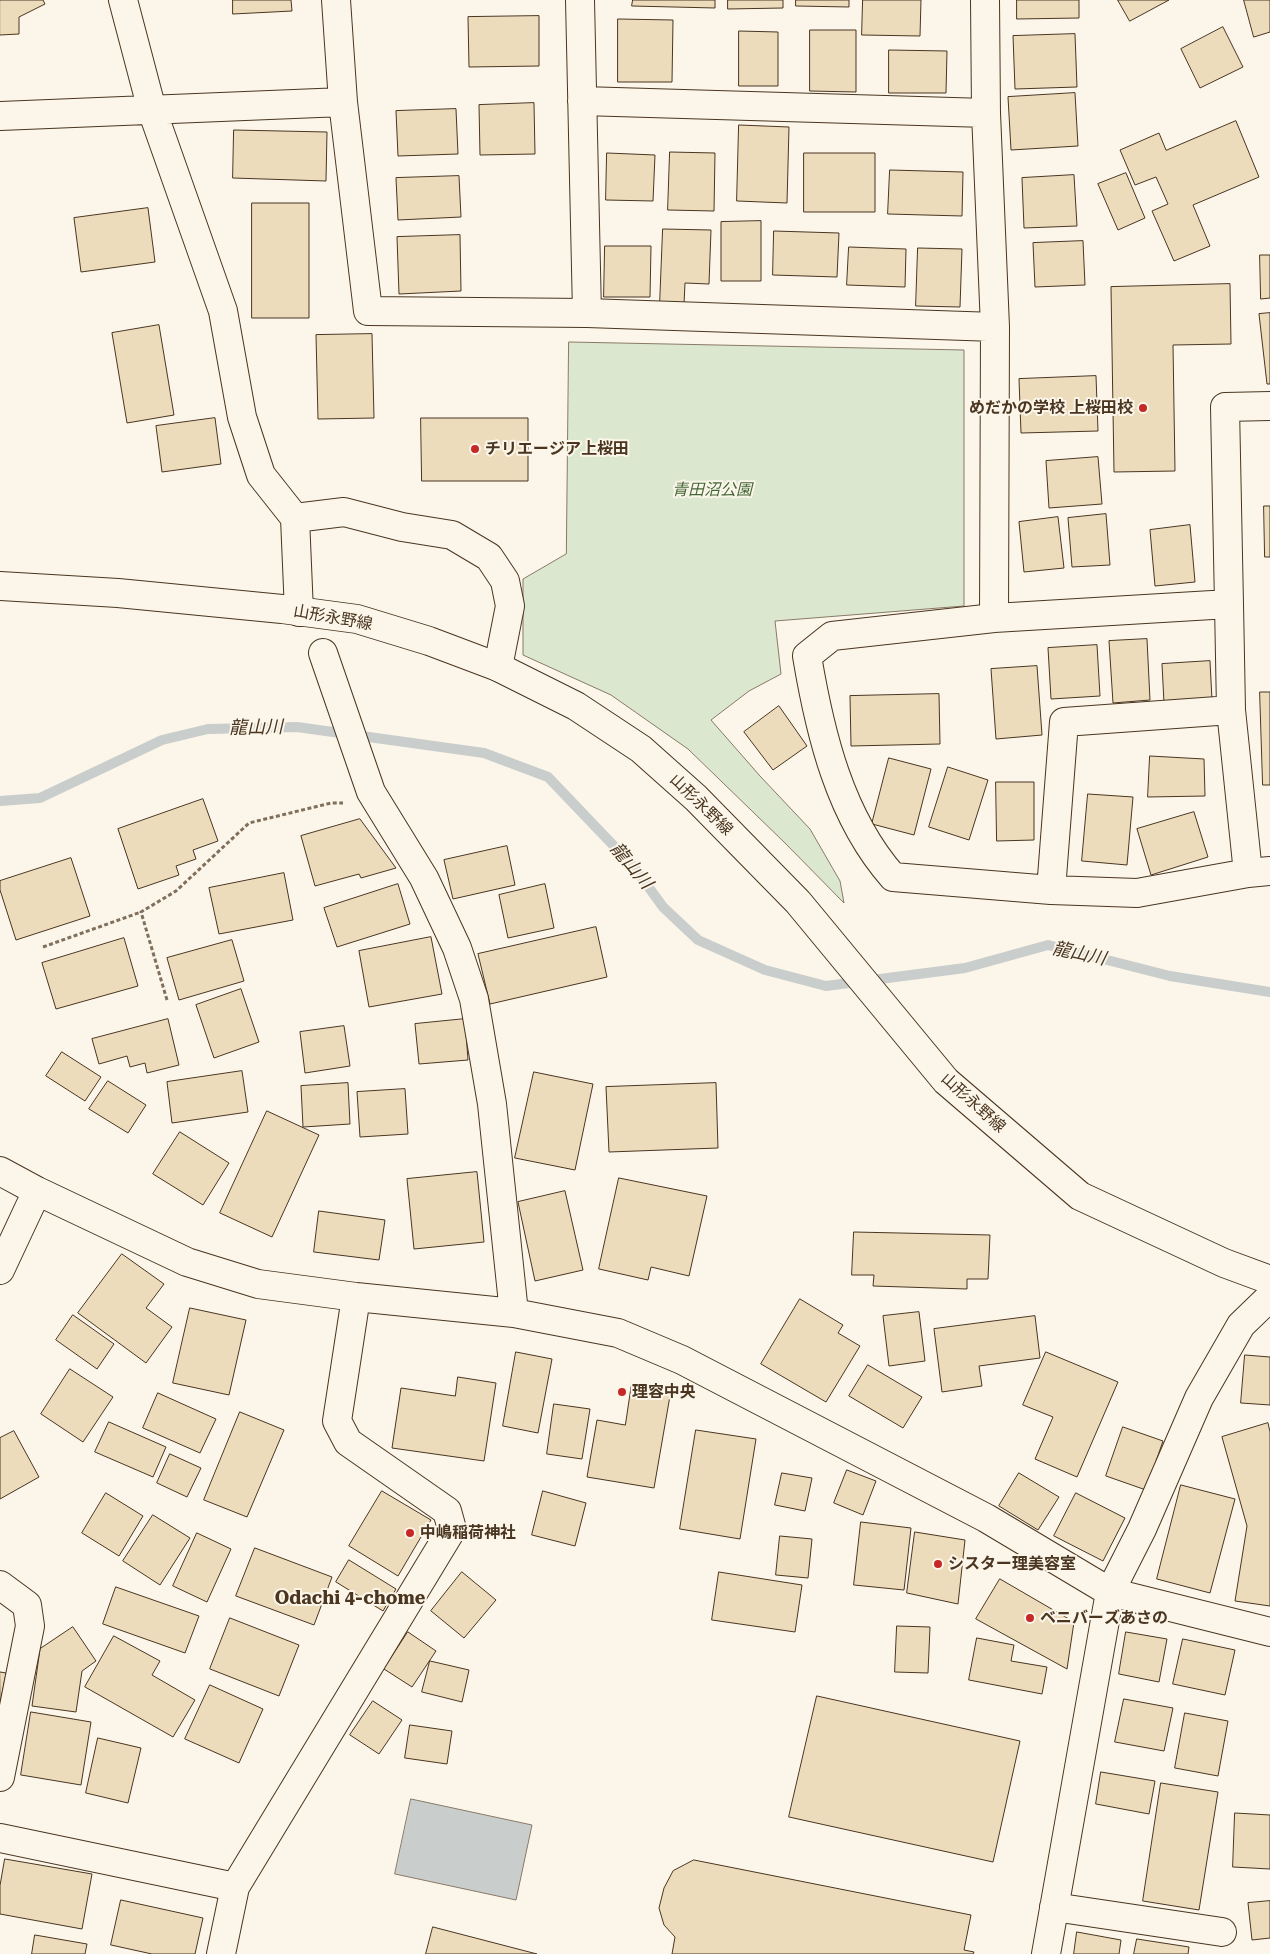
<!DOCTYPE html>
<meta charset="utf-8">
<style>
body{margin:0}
canvas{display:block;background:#fbf6e9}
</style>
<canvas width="1270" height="1954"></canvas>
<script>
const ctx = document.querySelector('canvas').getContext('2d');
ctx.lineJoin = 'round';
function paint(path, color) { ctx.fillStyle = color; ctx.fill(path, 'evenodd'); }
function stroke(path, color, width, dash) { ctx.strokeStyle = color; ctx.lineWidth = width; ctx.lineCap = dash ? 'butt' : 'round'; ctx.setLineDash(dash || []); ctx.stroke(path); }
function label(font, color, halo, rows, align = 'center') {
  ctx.font = font + ' "Roboto Serif","Noto Sans JP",serif'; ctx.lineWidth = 4; ctx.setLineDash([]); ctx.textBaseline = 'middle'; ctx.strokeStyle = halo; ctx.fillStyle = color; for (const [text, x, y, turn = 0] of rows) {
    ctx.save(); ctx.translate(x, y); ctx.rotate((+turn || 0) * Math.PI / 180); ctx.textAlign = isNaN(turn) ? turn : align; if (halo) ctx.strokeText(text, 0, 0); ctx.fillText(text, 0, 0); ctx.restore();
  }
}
const green = new Path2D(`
 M 569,342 L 964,350 L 964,606 L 775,621 L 781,674 L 749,691 L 711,720 L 760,776 L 810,829 L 840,881 L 844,903 L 785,843 L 688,749 L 611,695 L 523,655 L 523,579 L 566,554 Z`);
paint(green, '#dce7d0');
stroke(green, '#887966', 1);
const water = new Path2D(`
 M 411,1799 L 532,1825 L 516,1900 L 395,1874 Z`);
paint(water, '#c9cecd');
stroke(water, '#887966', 1);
stroke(new Path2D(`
 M 0,801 L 40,798 L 162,740 L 208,729 L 297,727 L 484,753 L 548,777 L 634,867 L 663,907 L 698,940 L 765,970 L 826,986 L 965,968 L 1048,945 L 1170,976 L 1270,992`), '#c9cecd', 10);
const building = new Path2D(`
 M 0,0 L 43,0 L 45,4 L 19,17 L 19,34 L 0,35 Z
 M 233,0 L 291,0 L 292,11 L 233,14 Z
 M 633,0 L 715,0 L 715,8 L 632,6 Z
 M 728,0 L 783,0 L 783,8 L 728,9 Z
 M 796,0 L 849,0 L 849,7 L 796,6 Z
 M 863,0 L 921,0 L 920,36 L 862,35 Z
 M 1017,0 L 1079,0 L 1079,18 L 1017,19 Z
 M 1118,0 L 1169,0 L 1130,21 Z
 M 1244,0 L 1270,0 L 1270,32 L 1254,37 Z
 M 539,16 L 539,66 L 469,67 L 468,17 Z
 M 618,19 L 673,20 L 672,82 L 618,82 Z
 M 1223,27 L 1243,67 L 1200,88 L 1181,49 Z
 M 810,30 L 856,30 L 856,92 L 810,91 Z
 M 739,31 L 778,32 L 778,86 L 739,86 Z
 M 1075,34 L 1077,87 L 1015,89 L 1013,36 Z
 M 889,50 L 947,51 L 946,93 L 889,93 Z
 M 1075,93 L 1078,146 L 1011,150 L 1008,97 Z
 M 534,103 L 535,154 L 480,155 L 479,105 Z
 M 456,109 L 458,154 L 398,156 L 396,111 Z
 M 1236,121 L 1259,177 L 1193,205 L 1210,246 L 1174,261 L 1152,211 L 1168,204 L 1156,177 L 1135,185 L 1120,150 L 1159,133 L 1166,150 Z
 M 739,125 L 789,127 L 787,203 L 737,201 Z
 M 234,130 L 327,132 L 326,181 L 233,178 Z
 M 670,152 L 715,153 L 714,211 L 668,210 Z
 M 607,153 L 655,155 L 653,201 L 606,200 Z
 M 804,153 L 875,153 L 875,212 L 804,212 Z
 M 890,170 L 963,172 L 962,216 L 888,214 Z
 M 1126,173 L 1145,218 L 1118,230 L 1098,184 Z
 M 1074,175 L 1077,226 L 1024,228 L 1022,178 Z
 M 459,176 L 461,217 L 398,220 L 396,178 Z
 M 252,203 L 309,203 L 309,318 L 252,318 Z
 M 148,208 L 155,262 L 81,272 L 74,218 Z
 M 761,221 L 761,281 L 721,281 L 721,222 Z
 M 663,229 L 711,230 L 709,284 L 685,283 L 684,304 L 660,304 Z
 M 774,231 L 839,233 L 837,277 L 773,275 Z
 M 460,235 L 461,291 L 399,294 L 397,237 Z
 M 1083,241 L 1085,285 L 1035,287 L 1033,243 Z
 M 605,246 L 651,246 L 650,297 L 604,297 Z
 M 849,247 L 906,249 L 905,287 L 847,285 Z
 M 918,248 L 962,249 L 960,307 L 916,306 Z
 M 1260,255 L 1270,255 L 1270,298 L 1261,299 Z
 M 1230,284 L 1231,344 L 1173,345 L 1175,471 L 1114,472 L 1111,287 Z
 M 1270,313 L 1270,384 L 1267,384 L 1259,314 Z
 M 159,325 L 174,415 L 127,423 L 112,333 Z
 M 372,334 L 374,418 L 318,419 L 316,335 Z
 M 1096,376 L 1098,431 L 1021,433 L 1019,379 Z
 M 215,418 L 221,464 L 162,472 L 156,426 Z
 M 421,418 L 528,418 L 528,481 L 422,481 Z
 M 1098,457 L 1102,504 L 1049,508 L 1046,461 Z
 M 1264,506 L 1270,506 L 1270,557 L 1265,557 Z
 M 1106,514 L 1110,565 L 1072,567 L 1068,518 Z
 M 1058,517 L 1064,568 L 1024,572 L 1019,522 Z
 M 1190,525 L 1195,582 L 1155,586 L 1150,530 Z
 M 1147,639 L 1150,700 L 1113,703 L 1109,641 Z
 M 1097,645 L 1100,696 L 1051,699 L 1048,648 Z
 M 1210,661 L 1212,700 L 1164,703 L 1162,664 Z
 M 1037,666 L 1042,735 L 996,739 L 991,669 Z
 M 1260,692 L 1270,692 L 1270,785 L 1263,785 Z
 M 939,694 L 940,744 L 851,746 L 850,696 Z
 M 779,706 L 807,746 L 773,770 L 744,732 Z
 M 1150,756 L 1204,759 L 1205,796 L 1148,797 Z
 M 889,758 L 931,769 L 914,835 L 872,824 Z
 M 948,767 L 988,780 L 969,840 L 929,827 Z
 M 996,782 L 1034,782 L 1034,840 L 997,841 Z
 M 1088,794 L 1133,797 L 1127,865 L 1082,861 Z
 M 203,799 L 218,841 L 193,850 L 196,859 L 176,866 L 179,875 L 138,889 L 118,829 Z
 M 1194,812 L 1208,857 L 1151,875 L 1137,829 Z
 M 360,819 L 396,868 L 361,878 L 359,874 L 315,886 L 301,836 Z
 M 507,846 L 515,885 L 453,899 L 444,860 Z
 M 71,858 L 90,916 L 16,940 L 0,890 L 0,881 Z
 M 284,873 L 293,920 L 219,934 L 209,888 Z
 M 398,884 L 410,924 L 337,947 L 324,908 Z
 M 545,884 L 554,928 L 508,938 L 499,895 Z
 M 596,927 L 607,977 L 490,1004 L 478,954 Z
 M 431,937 L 442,994 L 369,1007 L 359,951 Z
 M 124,938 L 138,986 L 56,1009 L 42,963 Z
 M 232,940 L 244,981 L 179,1000 L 167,958 Z
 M 241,989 L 259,1042 L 214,1058 L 196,1005 Z
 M 168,1019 L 179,1065 L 147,1073 L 145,1063 L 130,1067 L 127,1056 L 99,1064 L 92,1039 Z
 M 465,1019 L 468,1060 L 419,1064 L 415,1024 Z
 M 344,1026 L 350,1066 L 305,1073 L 300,1032 Z
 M 62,1052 L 101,1077 L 85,1101 L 46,1076 Z
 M 242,1071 L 248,1112 L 172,1123 L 167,1082 Z
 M 534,1072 L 593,1084 L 575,1170 L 515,1158 Z
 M 108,1081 L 146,1105 L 128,1133 L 89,1109 Z
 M 348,1083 L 350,1124 L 303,1127 L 301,1086 Z
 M 716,1083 L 718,1148 L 609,1152 L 606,1087 Z
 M 405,1089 L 408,1134 L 360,1137 L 357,1092 Z
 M 267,1111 L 319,1135 L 272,1237 L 220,1213 Z
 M 180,1132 L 229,1163 L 203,1205 L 153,1174 Z
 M 477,1172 L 484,1242 L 414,1249 L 407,1179 Z
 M 619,1178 L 707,1196 L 689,1276 L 651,1267 L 648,1280 L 599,1269 Z
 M 565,1191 L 583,1270 L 535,1281 L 518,1202 Z
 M 319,1211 L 385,1220 L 379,1260 L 314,1252 Z
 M 854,1232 L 990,1235 L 988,1279 L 967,1279 L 967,1289 L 873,1286 L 874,1275 L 852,1275 Z
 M 122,1254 L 164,1284 L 146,1308 L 172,1327 L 146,1363 L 78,1313 Z
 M 800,1299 L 843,1325 L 838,1333 L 860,1346 L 826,1402 L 761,1364 Z
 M 190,1308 L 246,1320 L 229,1395 L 173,1383 Z
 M 919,1312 L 925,1361 L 889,1366 L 883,1316 Z
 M 73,1315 L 114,1344 L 97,1369 L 56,1340 Z
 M 1035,1316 L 1040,1358 L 979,1366 L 982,1386 L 942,1392 L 934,1329 Z
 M 516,1352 L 552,1359 L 538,1433 L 503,1426 Z
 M 1046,1352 L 1118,1382 L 1077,1477 L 1035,1459 L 1053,1417 L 1023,1405 Z
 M 1245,1355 L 1270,1357 L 1270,1405 L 1241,1403 Z
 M 868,1365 L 922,1397 L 903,1428 L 849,1396 Z
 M 70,1369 L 113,1397 L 83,1442 L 41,1414 Z
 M 458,1377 L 496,1383 L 484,1461 L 392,1448 L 401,1388 L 455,1396 Z
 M 632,1383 L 671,1390 L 654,1488 L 587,1477 L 597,1420 L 625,1425 Z
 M 158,1393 L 216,1419 L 200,1453 L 143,1428 Z
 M 554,1404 L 590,1409 L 582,1459 L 547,1454 Z
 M 240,1412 L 284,1430 L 247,1517 L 204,1500 Z
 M 109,1422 L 166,1447 L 153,1477 L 95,1452 Z
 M 1268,1423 L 1270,1432 L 1270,1606 L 1235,1601 L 1247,1526 L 1222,1437 Z
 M 1123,1427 L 1163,1441 L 1146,1490 L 1106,1476 Z
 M 696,1430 L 756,1439 L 740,1539 L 680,1529 Z
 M 14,1431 L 39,1477 L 0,1499 L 0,1438 Z
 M 170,1454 L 201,1468 L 187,1497 L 157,1483 Z
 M 847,1470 L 876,1481 L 863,1515 L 834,1503 Z
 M 782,1473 L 812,1478 L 805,1511 L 775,1505 Z
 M 1019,1473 L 1059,1497 L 1038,1530 L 999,1506 Z
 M 1181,1485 L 1235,1499 L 1210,1593 L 1157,1579 Z
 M 382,1491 L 431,1520 L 398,1576 L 349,1546 Z
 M 543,1491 L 586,1503 L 575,1546 L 532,1535 Z
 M 106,1493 L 143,1516 L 119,1556 L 82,1533 Z
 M 1076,1493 L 1125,1518 L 1103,1561 L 1054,1536 Z
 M 153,1515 L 190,1538 L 160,1585 L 123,1561 Z
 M 861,1522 L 911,1528 L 904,1590 L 854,1585 Z
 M 915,1532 L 965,1540 L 958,1604 L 907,1593 Z
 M 197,1533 L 231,1549 L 207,1602 L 173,1586 Z
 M 780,1536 L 812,1539 L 808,1578 L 776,1575 Z
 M 255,1548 L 332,1577 L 314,1625 L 236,1596 Z
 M 349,1560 L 396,1589 L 383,1611 L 336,1582 Z
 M 462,1572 L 496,1600 L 464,1638 L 431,1611 Z
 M 719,1572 L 802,1585 L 795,1632 L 712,1620 Z
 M 1000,1579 L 1074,1622 L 1067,1669 L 976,1619 Z
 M 116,1587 L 199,1616 L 185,1653 L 103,1624 Z
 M 230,1618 L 299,1645 L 279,1696 L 210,1669 Z
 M 897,1626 L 930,1627 L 928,1673 L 895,1672 Z
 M 73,1627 L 96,1661 L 82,1671 L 76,1712 L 32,1706 L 40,1649 Z
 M 408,1632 L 436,1651 L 412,1687 L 384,1669 Z
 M 1126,1632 L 1167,1639 L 1159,1682 L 1119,1674 Z
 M 114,1636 L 160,1661 L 152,1675 L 195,1700 L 173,1737 L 85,1687 Z
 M 977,1638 L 1014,1645 L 1011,1661 L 1047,1667 L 1042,1694 L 969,1680 Z
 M 1183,1639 L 1235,1650 L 1225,1695 L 1173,1684 Z
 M 430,1661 L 469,1670 L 462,1702 L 422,1692 Z
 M 0,1672 L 6,1673 L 0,1705 Z
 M 210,1685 L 263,1709 L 239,1763 L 185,1739 Z
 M 817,1696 L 1020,1741 L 993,1862 L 789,1817 Z
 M 1124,1699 L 1173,1708 L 1164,1751 L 1115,1742 Z
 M 373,1701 L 402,1720 L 379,1754 L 350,1735 Z
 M 31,1712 L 91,1722 L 81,1785 L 21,1775 Z
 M 1185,1713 L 1228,1721 L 1218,1776 L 1175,1768 Z
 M 410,1725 L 452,1731 L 447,1764 L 405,1758 Z
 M 98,1738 L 141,1748 L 128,1803 L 86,1793 Z
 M 1101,1772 L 1155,1781 L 1149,1814 L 1096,1804 Z
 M 1161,1783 L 1218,1792 L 1199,1910 L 1143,1901 Z
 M 1235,1813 L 1270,1815 L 1270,1869 L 1233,1867 Z
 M 5,1859 L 92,1874 L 82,1929 L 0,1914 L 0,1886 Z
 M 694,1860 L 971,1915 L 964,1950 L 974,1952 L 973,1954 L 672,1954 L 675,1937 L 664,1925 L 659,1908 L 664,1888 L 673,1871 Z
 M 121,1900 L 203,1918 L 195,1954 L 152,1954 L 111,1945 Z
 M 1270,1901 L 1270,1938 L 1252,1940 L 1248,1903 Z
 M 433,1927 L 537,1954 L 426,1954 Z
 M 1077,1932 L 1121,1940 L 1119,1954 L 1074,1954 Z
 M 35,1935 L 87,1944 L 85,1954 L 32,1954 Z
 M 1137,1939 L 1189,1947 L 1188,1954 L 1134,1954 Z`);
paint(building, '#ecdcbc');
stroke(building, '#4a3520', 1);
const minor = new Path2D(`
 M 123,0 L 152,110 L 223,311 L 242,417 L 261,475 L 295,518 L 344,512 L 402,527 L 452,535 L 489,557 L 505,581 L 510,606 L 498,667
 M 336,0 L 343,102 L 368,311 L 587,313 L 580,0
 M 985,0 L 986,113 L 995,327
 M 582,101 L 986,113
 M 0,116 L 343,102
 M 587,313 L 995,327 L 994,618 L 1229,604 L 1231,710 L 1248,873 L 1270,871
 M 295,518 L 299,612
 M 1229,604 L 1225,407 L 1270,406
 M 994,618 L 832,636 L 807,656 C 820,734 840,817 893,877 L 1051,890 L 1137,893 L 1248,873
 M 323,653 L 371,792 L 424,878 L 457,948 L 474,999 L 492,1104 L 514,1313
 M 1051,890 L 1064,722 L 1231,710
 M 0,1171 L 37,1191 L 187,1262 L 258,1284 L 356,1297 L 514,1313 L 618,1333 L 682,1360 L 986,1518 L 1110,1592 L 1270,1632
 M 0,1270 L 37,1191
 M 0,1585 L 27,1605 L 30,1626 L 0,1777
 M 0,1838 L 235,1887 L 221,1954
 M 235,1887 L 452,1529 L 447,1511 L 348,1442 L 337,1421 L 356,1297
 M 1054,1907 L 1222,1932
 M 1046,1954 L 1110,1592 L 1142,1529 L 1199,1398 L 1241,1325 L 1270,1297`);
const major = new Path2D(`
 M 0,586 L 118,593 L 282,609 L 357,619 L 429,641 L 498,667 L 576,706 L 641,749 L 696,798 L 798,902 L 946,1081 L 1080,1196 L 1224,1263 L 1270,1280`);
stroke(minor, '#4a3520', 30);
stroke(major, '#4a3520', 30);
stroke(new Path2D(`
 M 43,947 L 141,912
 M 167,1000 L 141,912 L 176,891 L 249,823 L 331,803 L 343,803`), '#7f6f5c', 3, [4, 2.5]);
stroke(minor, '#fbf6e9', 28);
stroke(major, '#fbf6e9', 28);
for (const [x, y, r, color] of [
 [1143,408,5,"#c62828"],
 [475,449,5,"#c62828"],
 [622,1392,5,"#c62828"],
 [410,1533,5,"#c62828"],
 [938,1564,5,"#c62828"],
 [1030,1618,5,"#c62828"]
]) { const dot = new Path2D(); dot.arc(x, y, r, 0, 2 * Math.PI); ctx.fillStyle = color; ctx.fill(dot); stroke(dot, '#fbf6e9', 2); }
label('bold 16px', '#4a3520', '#fbf6e9', [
 ["めだかの学校 上桜田校",1133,408,"right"],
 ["チリエージア上桜田",485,449],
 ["理容中央",632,1392],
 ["中嶋稲荷神社",420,1533],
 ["シスター理美容室",948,1564],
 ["ベニバーズあさの",1040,1618]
], 'left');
label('italic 16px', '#436837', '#fbf6e9', [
 ["青田沼公園",712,490]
]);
label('16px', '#4a3520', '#fbf6e9', [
 ["山形永野線",333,618,10],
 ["山形永野線",701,805,44],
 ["山形永野線",973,1103,42]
]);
label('italic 18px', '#4a3520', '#fbf6e9', [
 ["龍山川",256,728,-1],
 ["龍山川",631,866,50],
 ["龍山川",1079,954,12]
]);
label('bold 18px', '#4a3520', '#fbf6e9', [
 ["Odachi 4-chome",350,1599]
]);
</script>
